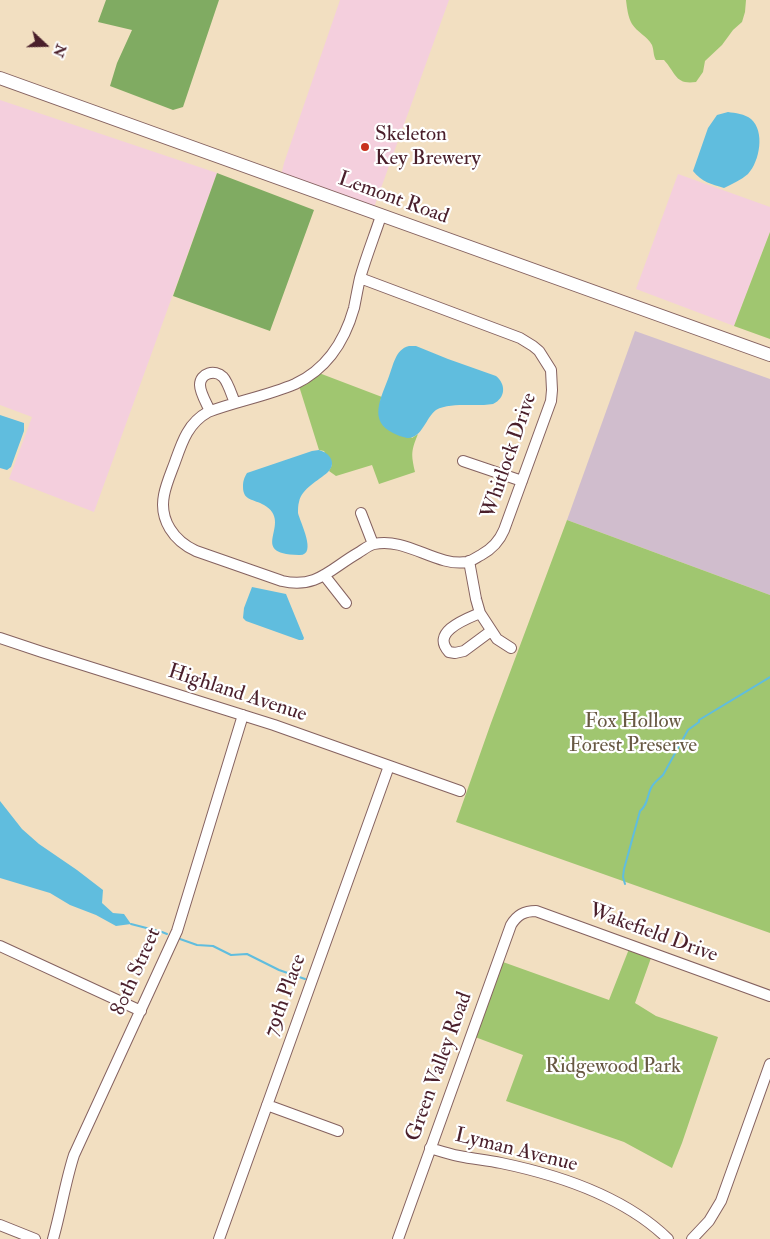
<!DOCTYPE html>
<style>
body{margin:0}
#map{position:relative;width:770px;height:1239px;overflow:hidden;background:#f2dfc1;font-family:"IM FELL Double Pica",serif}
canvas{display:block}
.north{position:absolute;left:20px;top:20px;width:50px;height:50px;-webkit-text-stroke:4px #fff;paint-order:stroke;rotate:111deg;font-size:14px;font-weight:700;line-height:20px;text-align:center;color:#4a1f2b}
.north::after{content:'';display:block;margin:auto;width:18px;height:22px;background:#4a1f2b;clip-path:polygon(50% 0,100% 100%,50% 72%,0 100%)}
</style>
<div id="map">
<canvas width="770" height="1239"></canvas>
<div class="north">N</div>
</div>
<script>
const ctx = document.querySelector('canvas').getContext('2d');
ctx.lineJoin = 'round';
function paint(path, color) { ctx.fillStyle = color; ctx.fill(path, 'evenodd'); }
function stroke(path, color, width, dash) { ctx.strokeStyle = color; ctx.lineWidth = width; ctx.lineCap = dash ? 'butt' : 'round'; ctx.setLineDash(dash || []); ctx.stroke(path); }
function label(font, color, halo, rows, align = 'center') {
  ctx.font = font + ' "IM FELL Double Pica",serif'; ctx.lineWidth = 4.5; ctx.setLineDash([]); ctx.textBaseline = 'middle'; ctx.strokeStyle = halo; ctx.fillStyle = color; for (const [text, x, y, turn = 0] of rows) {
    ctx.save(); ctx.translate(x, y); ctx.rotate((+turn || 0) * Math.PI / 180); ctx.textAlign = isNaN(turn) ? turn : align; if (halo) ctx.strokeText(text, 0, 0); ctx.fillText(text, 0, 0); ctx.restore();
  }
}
paint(new Path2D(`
 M 340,0 L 449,0 L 372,213 L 280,180 L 284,163 Z
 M 0,100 L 217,173 L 94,512 L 9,479 L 32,417 L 0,405 Z
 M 678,174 L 770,207 L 770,232 L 734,326 L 636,289 Z`), '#f4cfdd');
paint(new Path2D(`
 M 635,331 L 770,379 L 770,595 L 567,520 Z`), '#d0bdcd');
paint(new Path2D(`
 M 626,0 L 746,0 L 745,12 L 742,22 L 733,30 L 722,45 L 705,61 L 703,72 L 696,82 C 675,85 676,73 664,60 L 656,60 C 653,55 654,50 652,45 C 647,36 637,32 632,24 C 628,17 627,8 626,0 Z
 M 770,232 L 770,339 L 734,326 Z
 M 319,373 L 382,397 L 380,401 L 412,438 L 418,434 C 411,451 411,454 415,472 L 379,484 L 372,465 L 336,476 L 329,471 L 332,465 L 324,451 L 319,450 L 299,386 Z
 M 567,520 L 770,595 L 770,933 L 456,822 L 491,723 Z
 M 629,949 L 651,958 L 635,1003 L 656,1016 L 718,1037 L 682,1143 L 672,1168 L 624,1142 L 506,1101 L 523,1055 L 475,1037 L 503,962 L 609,1000 Z`), '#a0c670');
paint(new Path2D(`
 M 106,0 L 219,0 L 183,107 L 173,110 L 110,86 L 117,63 L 132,30 L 98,22 Z
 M 217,173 L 314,210 L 270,331 L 173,296 Z`), '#80ab62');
paint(new Path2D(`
 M 728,112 C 735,113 745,114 751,119 C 765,131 760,161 748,174 C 741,180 732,184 724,188 C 711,184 702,182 693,171 L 708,128 L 717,115 Z
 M 409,346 L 416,346 L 448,359 L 496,376 C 506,384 506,398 493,404 C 476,407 451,402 436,410 C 426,417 422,439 407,438 C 402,437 397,435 393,433 C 368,421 381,398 388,379 C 393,367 395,349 409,346 Z
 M 0,415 L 24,423 L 24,431 L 11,467 L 7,470 L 0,468 Z
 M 319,450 C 330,453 337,463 328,472 C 318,481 302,488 299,502 C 298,505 298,509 298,513 C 300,522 318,556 299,555 C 245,554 295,523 264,505 C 254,499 243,501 243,487 C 243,481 244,478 247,473 L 312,451 Z
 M 252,587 L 286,594 L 304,638 L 303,640 L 299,640 L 246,621 L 243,618 L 244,608 Z
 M 0,801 L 22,829 L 39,844 L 77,870 L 103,890 L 102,903 L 113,913 L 124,914 L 131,924 L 116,926 L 96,915 L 70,905 L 50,893 L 0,878 Z`), '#60bdde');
stroke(new Path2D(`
 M 625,884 L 623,877 L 624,869 L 640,811 C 648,805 647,796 651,788 C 654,782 659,779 663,775 L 688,730 L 699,722 L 699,720 L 770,677
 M 131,924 L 162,932 L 167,934
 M 180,939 L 197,945 L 213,946 L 231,955 L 247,954 L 279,970 L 305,979`), '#60bdde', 2);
const minor = new Path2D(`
 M 360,278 L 520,338 L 533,346 L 539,351 L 551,370 L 552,390 L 551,401 L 504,530 C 499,542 492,549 481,555 C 477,557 472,561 467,562 C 436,567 407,537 374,544 C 369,545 363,550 358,553 C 330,569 317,589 282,581 L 196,551 C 174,541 159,520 164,495 C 166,484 171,473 175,462 C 182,442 188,423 208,412 C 237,401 267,396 295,384 C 327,369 345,340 354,308 C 356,298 358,287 360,278 C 366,257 374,237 381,216
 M 210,411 C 207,404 200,393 200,385 C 200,373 215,369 223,377 C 228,382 232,396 235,403
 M 463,461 L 522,481
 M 361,513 L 373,544
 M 469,561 L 476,599 L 480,613 L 497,639 L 511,648
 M 324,575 L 346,603
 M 480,613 C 466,619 430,632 449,652 L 455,653 L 464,651 L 491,631
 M 0,638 L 42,652 L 274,725 L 460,791
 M 0,946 L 141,1011
 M 267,1105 L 338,1131
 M 430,1148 C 440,1151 449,1154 459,1156 C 473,1159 487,1160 501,1163 C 559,1175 625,1197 668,1239
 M 0,1225 L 35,1239
 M 53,1239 C 61,1211 65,1183 74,1155 L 177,931 L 243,715
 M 219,1239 L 389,766
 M 398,1239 L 511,925 C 517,915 524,911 536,911 L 770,996
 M 692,1239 L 709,1221 L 721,1201 L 770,1064`);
const major = new Path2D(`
 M 0,78 L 770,355`);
stroke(minor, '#856260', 12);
stroke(major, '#856260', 14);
stroke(minor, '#fff', 10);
stroke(major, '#fff', 12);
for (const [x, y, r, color] of [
 [365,147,5,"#c8321e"]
]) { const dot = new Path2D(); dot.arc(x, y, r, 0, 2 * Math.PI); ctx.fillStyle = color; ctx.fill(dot); stroke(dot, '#fff', 2); }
label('21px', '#4a1f2b', '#fff', [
 ["Skeleton",375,135],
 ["Key Brewery",375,159]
], 'left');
label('21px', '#4a1f2b', '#fff', [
 ["Lemont Road",393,199,20],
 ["Whitlock Drive",510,456,-71],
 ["Highland Avenue",237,694,18],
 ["Wakefield Drive",653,934,20],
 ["80th Street",137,972,-66],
 ["79th Place",286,996,-70],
 ["Green Valley Road",440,1067,-70],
 ["Lyman Avenue",516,1151,14]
]);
label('21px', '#685943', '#fff', [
 ["Fox Hollow",633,722],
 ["Forest Preserve",633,746],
 ["Ridgewood Park",613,1067]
]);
</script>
